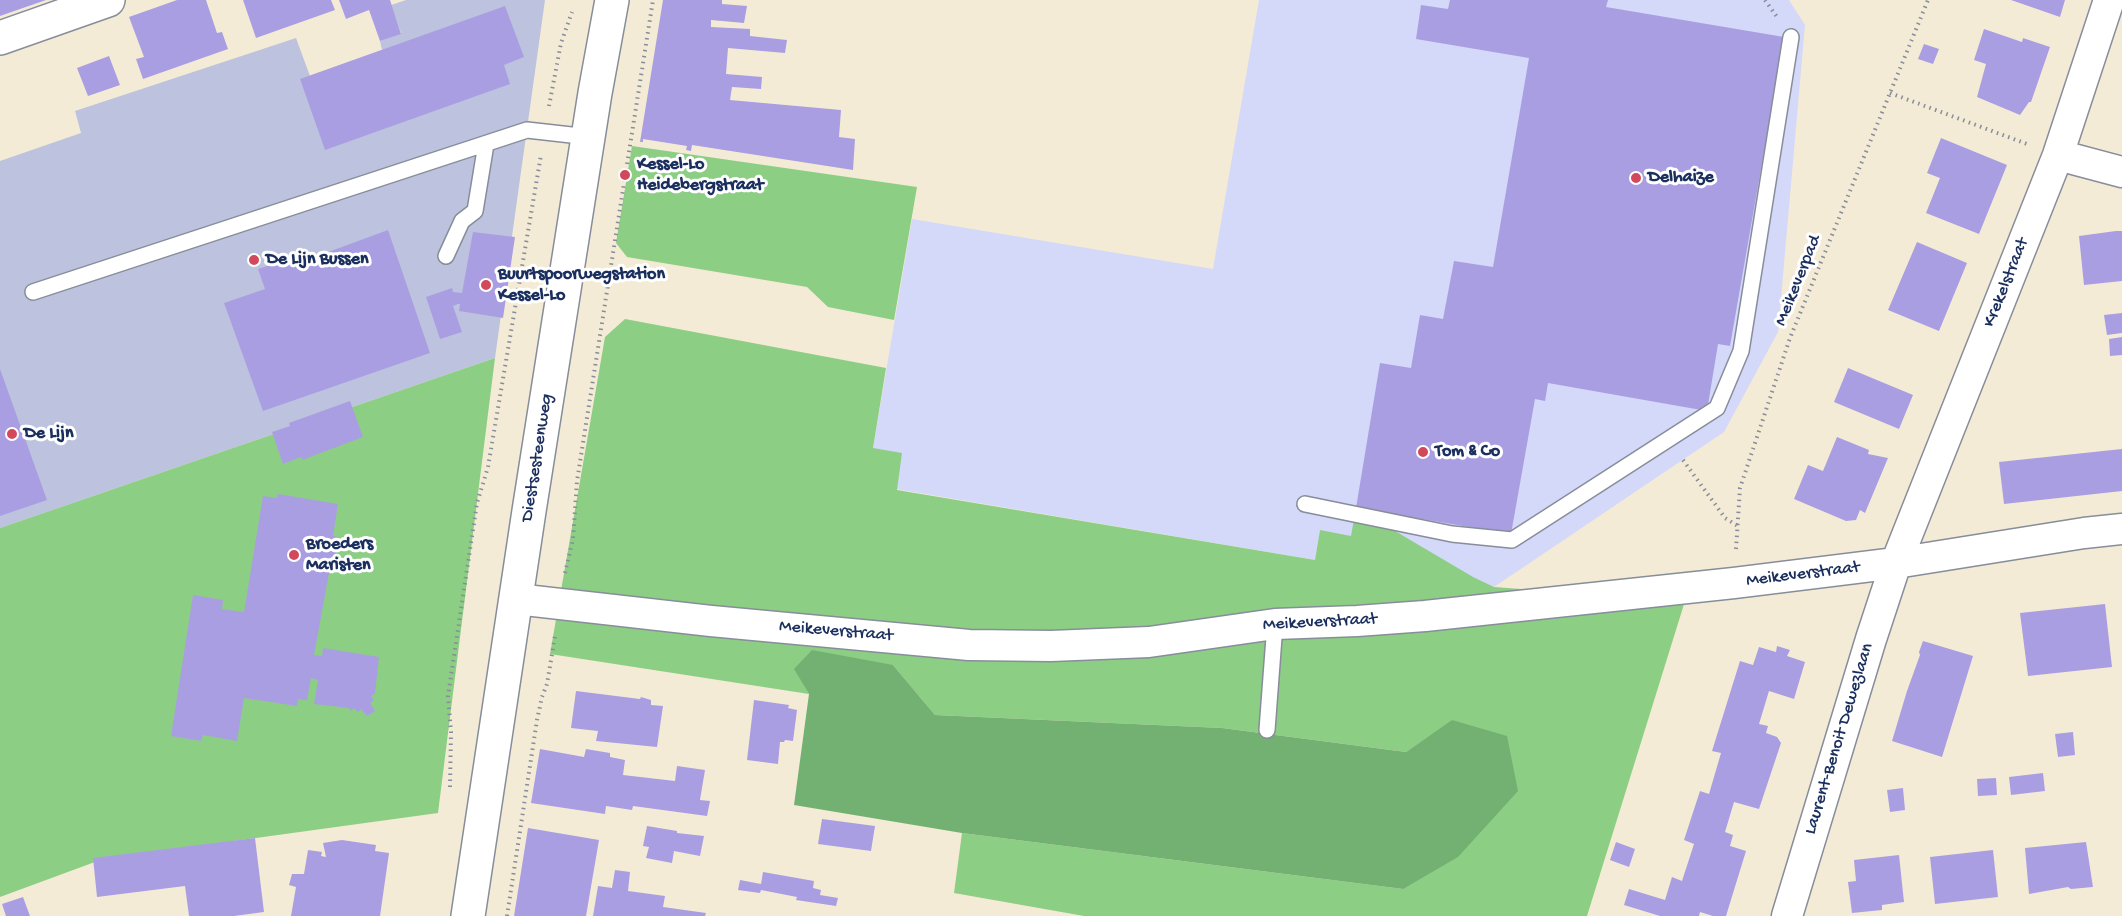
<!DOCTYPE html>
<style>
body{margin:0}
canvas{display:block;background:#f3ebd5}
</style>
<canvas width="2122" height="916"></canvas>
<script>
const ctx = document.querySelector('canvas').getContext('2d');
ctx.lineJoin = 'round';
function paint(path, color) { ctx.fillStyle = color; ctx.fill(path, 'evenodd'); }
function stroke(path, color, width, dash) { ctx.strokeStyle = color; ctx.lineWidth = width; ctx.lineCap = dash ? 'butt' : 'round'; ctx.setLineDash(dash || []); ctx.stroke(path); }
function label(font, color, halo, rows, align = 'center') {
  ctx.font = font + ' "Gochi Hand",sans-serif'; ctx.lineWidth = 6; ctx.setLineDash([]); ctx.textBaseline = 'middle'; ctx.strokeStyle = halo; ctx.fillStyle = color; for (const [text, x, y, turn = 0] of rows) {
    ctx.save(); ctx.translate(x, y); ctx.rotate((+turn || 0) * Math.PI / 180); ctx.textAlign = isNaN(turn) ? turn : align; if (halo) ctx.strokeText(text, 0, 0); ctx.fillText(text, 0, 0); ctx.restore();
  }
}
paint(new Path2D(`
 M 1259,0 L 1789,0 L 1805,25 L 1778,332 L 1724,432 L 1494,587 L 1320,531 L 1315,560 L 896,489 L 873,448 L 912,219 L 1213,269 Z`), '#d4d8f9');
paint(new Path2D(`
 M 406,0 L 545,0 L 495,358 L 0,528 L 0,161 L 81,133 L 75,111 L 296,38 L 310,76 L 382,50 L 380,41 L 401,33 L 391,5 Z`), '#bdc3de');
paint(new Path2D(`
 M 632,146 L 917,187 L 894,320 L 828,307 L 807,287 L 627,257 L 616,243 Z
 M 625,319 L 886,368 L 873,448 L 902,453 L 897,490 L 1315,560 L 1320,530 L 1351,536 L 1356,508 L 1473,577 L 1494,587 L 1685,601 L 1587,916 L 1084,916 L 954,893 L 962,833 L 1403,889 L 1453,720 L 1406,752 L 1222,728 L 935,715 L 893,665 L 795,669 L 809,694 L 550,654 L 605,337 Z
 M 495,358 L 438,813 L 103,859 L 0,897 L 0,528 Z`), '#8dce85');
paint(new Path2D(`
 M 812,650 L 893,665 L 935,715 L 1222,728 L 1406,752 L 1452,720 L 1507,736 L 1518,791 L 1458,857 L 1403,889 L 962,833 L 794,805 L 809,694 L 794,669 Z`), '#72b172');
paint(new Path2D(`
 M 0,0 L 46,0 L 0,16 Z
 M 177,0 L 206,0 L 217,33 L 222,32 L 228,49 L 143,79 L 136,59 L 144,57 L 129,17 Z
 M 243,0 L 331,0 L 335,10 L 256,38 Z
 M 339,0 L 390,0 L 401,34 L 380,41 L 369,10 L 346,19 Z
 M 663,0 L 722,0 L 722,4 L 747,6 L 744,23 L 711,20 L 711,27 L 750,29 L 750,36 L 787,40 L 785,53 L 728,48 L 726,74 L 762,77 L 761,89 L 732,87 L 730,100 L 841,110 L 839,137 L 855,139 L 853,170 L 692,145 L 691,151 L 686,150 L 687,146 L 643,139 L 643,142 L 640,142 Z
 M 1450,0 L 1608,0 L 1606,7 L 1784,37 L 1730,346 L 1718,344 L 1707,411 L 1548,383 L 1545,401 L 1535,399 L 1511,534 L 1356,508 L 1380,363 L 1411,368 L 1420,315 L 1443,319 L 1454,261 L 1493,267 L 1529,58 L 1416,39 L 1421,5 L 1448,9 Z
 M 2011,0 L 2065,0 L 2060,17 Z
 M 505,6 L 524,57 L 504,65 L 510,84 L 325,150 L 300,79 Z
 M 1984,29 L 2022,42 L 2023,38 L 2050,47 L 2031,102 L 2029,102 L 2020,115 L 1977,97 L 1986,64 L 1974,60 Z
 M 1924,44 L 1939,49 L 1933,64 L 1918,59 Z
 M 109,56 L 120,85 L 88,96 L 77,68 Z
 M 1941,138 L 2007,165 L 1979,234 L 1926,213 L 1940,178 L 1927,173 Z
 M 388,230 L 430,353 L 263,411 L 224,303 L 265,289 L 258,269 L 301,255 L 304,261 Z
 M 2116,231 L 2122,231 L 2122,281 L 2084,285 L 2079,236 Z
 M 473,232 L 515,237 L 503,318 L 459,311 L 460,304 L 458,304 L 453,306 L 462,332 L 440,339 L 426,297 L 452,288 L 453,292 L 462,293 Z
 M 1917,242 L 1967,263 L 1939,331 L 1888,310 Z
 M 2122,313 L 2122,333 L 2107,335 L 2104,315 Z
 M 2122,337 L 2122,355 L 2110,356 L 2109,339 Z
 M 1848,368 L 1913,395 L 1899,429 L 1834,402 Z
 M 0,369 L 47,500 L 0,516 Z
 M 350,401 L 363,437 L 302,460 L 301,457 L 283,464 L 272,432 L 290,426 L 289,423 Z
 M 1837,437 L 1869,450 L 1868,454 L 1888,458 L 1865,513 L 1860,510 L 1856,520 L 1846,521 L 1794,499 L 1808,465 L 1823,471 Z
 M 2122,449 L 2122,491 L 2004,504 L 1999,462 Z
 M 278,494 L 338,504 L 333,536 L 339,537 L 333,573 L 329,573 L 314,655 L 322,656 L 323,648 L 379,657 L 375,693 L 371,696 L 374,700 L 370,703 L 375,711 L 367,716 L 361,709 L 358,712 L 354,708 L 351,711 L 349,708 L 314,704 L 318,680 L 311,678 L 307,700 L 298,699 L 297,706 L 244,698 L 237,741 L 203,735 L 201,741 L 171,736 L 193,595 L 223,600 L 222,609 L 244,612 L 263,496 L 277,498 Z
 M 2105,604 L 2112,667 L 2028,676 L 2020,613 Z
 M 1923,641 L 1973,656 L 1942,757 L 1892,741 L 1907,691 L 1920,655 L 1919,652 Z
 M 1777,646 L 1790,650 L 1787,656 L 1805,662 L 1794,699 L 1769,691 L 1759,724 L 1768,726 L 1766,733 L 1777,737 L 1781,743 L 1759,809 L 1734,802 L 1725,832 L 1733,835 L 1730,846 L 1746,851 L 1726,916 L 1713,916 L 1700,912 L 1699,916 L 1660,916 L 1624,905 L 1629,889 L 1665,900 L 1672,877 L 1682,881 L 1694,844 L 1684,840 L 1700,791 L 1709,794 L 1721,753 L 1712,751 L 1740,661 L 1753,665 L 1759,647 L 1776,652 Z
 M 576,691 L 640,699 L 641,697 L 651,700 L 651,705 L 663,706 L 657,747 L 596,741 L 598,731 L 571,728 Z
 M 754,700 L 789,705 L 788,708 L 797,710 L 793,741 L 785,740 L 784,742 L 780,742 L 778,764 L 747,760 Z
 M 2073,732 L 2075,755 L 2058,757 L 2055,734 Z
 M 540,749 L 584,757 L 586,749 L 610,753 L 610,757 L 625,760 L 623,775 L 675,781 L 677,766 L 705,770 L 700,800 L 710,801 L 707,816 L 633,806 L 632,810 L 606,806 L 605,814 L 531,803 Z
 M 2043,773 L 2045,791 L 2011,795 L 2009,777 Z
 M 1996,778 L 1997,795 L 1978,796 L 1977,779 Z
 M 1903,788 L 1905,810 L 1890,812 L 1887,790 Z
 M 822,819 L 875,826 L 871,851 L 818,844 Z
 M 647,826 L 677,831 L 677,833 L 704,836 L 700,856 L 674,851 L 672,863 L 646,858 L 649,847 L 643,846 Z
 M 528,828 L 599,840 L 586,916 L 514,916 Z
 M 255,838 L 264,912 L 234,916 L 189,916 L 185,886 L 97,897 L 93,858 Z
 M 342,840 L 376,845 L 375,851 L 389,853 L 380,916 L 291,916 L 296,887 L 289,885 L 292,874 L 304,874 L 308,850 L 322,852 L 321,856 L 326,857 L 323,843 Z
 M 1616,842 L 1635,849 L 1629,867 L 1610,860 Z
 M 2086,842 L 2093,887 L 2071,889 L 2068,887 L 2029,894 L 2025,848 Z
 M 1993,850 L 1998,897 L 1935,904 L 1930,857 Z
 M 1899,855 L 1904,902 L 1882,905 L 1882,910 L 1852,913 L 1848,882 L 1856,881 L 1854,860 Z
 M 615,870 L 630,872 L 628,891 L 665,896 L 663,907 L 706,913 L 705,916 L 593,916 L 598,886 L 612,888 Z
 M 763,872 L 814,881 L 813,888 L 821,890 L 820,895 L 838,898 L 836,906 L 796,900 L 797,897 L 761,890 L 760,893 L 738,890 L 740,880 L 761,884 Z
 M 23,897 L 30,916 L 6,916 L 2,904 Z`), '#aa9ee2');
const lane = new Path2D(`
 M 446,256 L 462,221 L 475,211 L 486,144
 M 33,292 L 527,130 L 589,137
 M 1305,504 L 1452,534 L 1512,540 L 1717,408 L 1741,351 L 1791,37
 M 1267,730 L 1275,624`);
const street = new Path2D(`
 M 2058,155 L 2122,172
 M 516,599 L 711,621 L 969,645 L 1051,646 L 1149,642 L 1275,624 L 1357,621 L 1425,616 L 1734,583 L 1896,563 L 2084,533 L 2122,529
 M 1787,916 L 1871,639 L 1896,563 L 2058,155 L 2109,0`);
const secondary = new Path2D(`
 M 0,38 L 108,0`);
const primary = new Path2D(`
 M 468,916 L 529,511 L 595,93 L 612,0`);
stroke(lane, '#878d9a', 18);
stroke(street, '#878d9a', 33);
stroke(secondary, '#878d9a', 36);
stroke(primary, '#878d9a', 36);
stroke(new Path2D(`
 M 1765,0 L 1777,17
 M 1890,93 L 2027,144
 M 549,106 L 561,43 L 572,12
 M 1683,460 L 1725,518 L 1738,526
 M 1736,549 L 1740,488 L 1790,338 L 1928,0
 M 565,573 L 573,539 L 577,481 L 653,0
 M 450,787 L 451,732 L 448,696 L 477,503 L 488,467 L 541,155
 M 507,916 L 537,720 L 542,697 L 547,684 L 555,636`), '#878d9a', 4, [1.5, 4.5]);
stroke(lane, '#fff', 15);
stroke(street, '#fff', 30);
stroke(secondary, '#fff', 33);
stroke(primary, '#fff', 33);
for (const [x, y, r, color] of [
 [625,175,6,"#d1495b"],
 [1636,178,6,"#d1495b"],
 [254,260,6,"#d1495b"],
 [486,285,6,"#d1495b"],
 [12,434,6,"#d1495b"],
 [1423,452,6,"#d1495b"],
 [294,555,6,"#d1495b"]
]) { const dot = new Path2D(); dot.arc(x, y, r, 0, 2 * Math.PI); ctx.fillStyle = color; ctx.fill(dot); stroke(dot, '#fff', 2); }
label('bold 18px', '#1b2f5e', '#fff', [
 ["Kessel-Lo",637,165],
 ["Heidebergstraat",637,186],
 ["Delhaize",1648,178],
 ["De Lijn Bussen",266,260],
 ["Buurtspoorwegstation",498,275],
 ["Kessel-Lo",498,296],
 ["De Lijn",24,434],
 ["Tom & Co",1435,452],
 ["Broeders",306,545],
 ["Maristen",306,566]
], 'left');
label('18px', '#1b2f5e', '#fff', [
 ["Meikeverpad",1799,281,-68],
 ["Krekelstraat",2007,283,-68],
 ["Diestsesteenweg",538,458,-81],
 ["Meikeverstraat",1803,575,-7],
 ["Meikeverstraat",1320,623,-3],
 ["Meikeverstraat",836,632,5],
 ["Laurent-Benoit Dewezlaan",1840,739,-73]
]);
</script>
